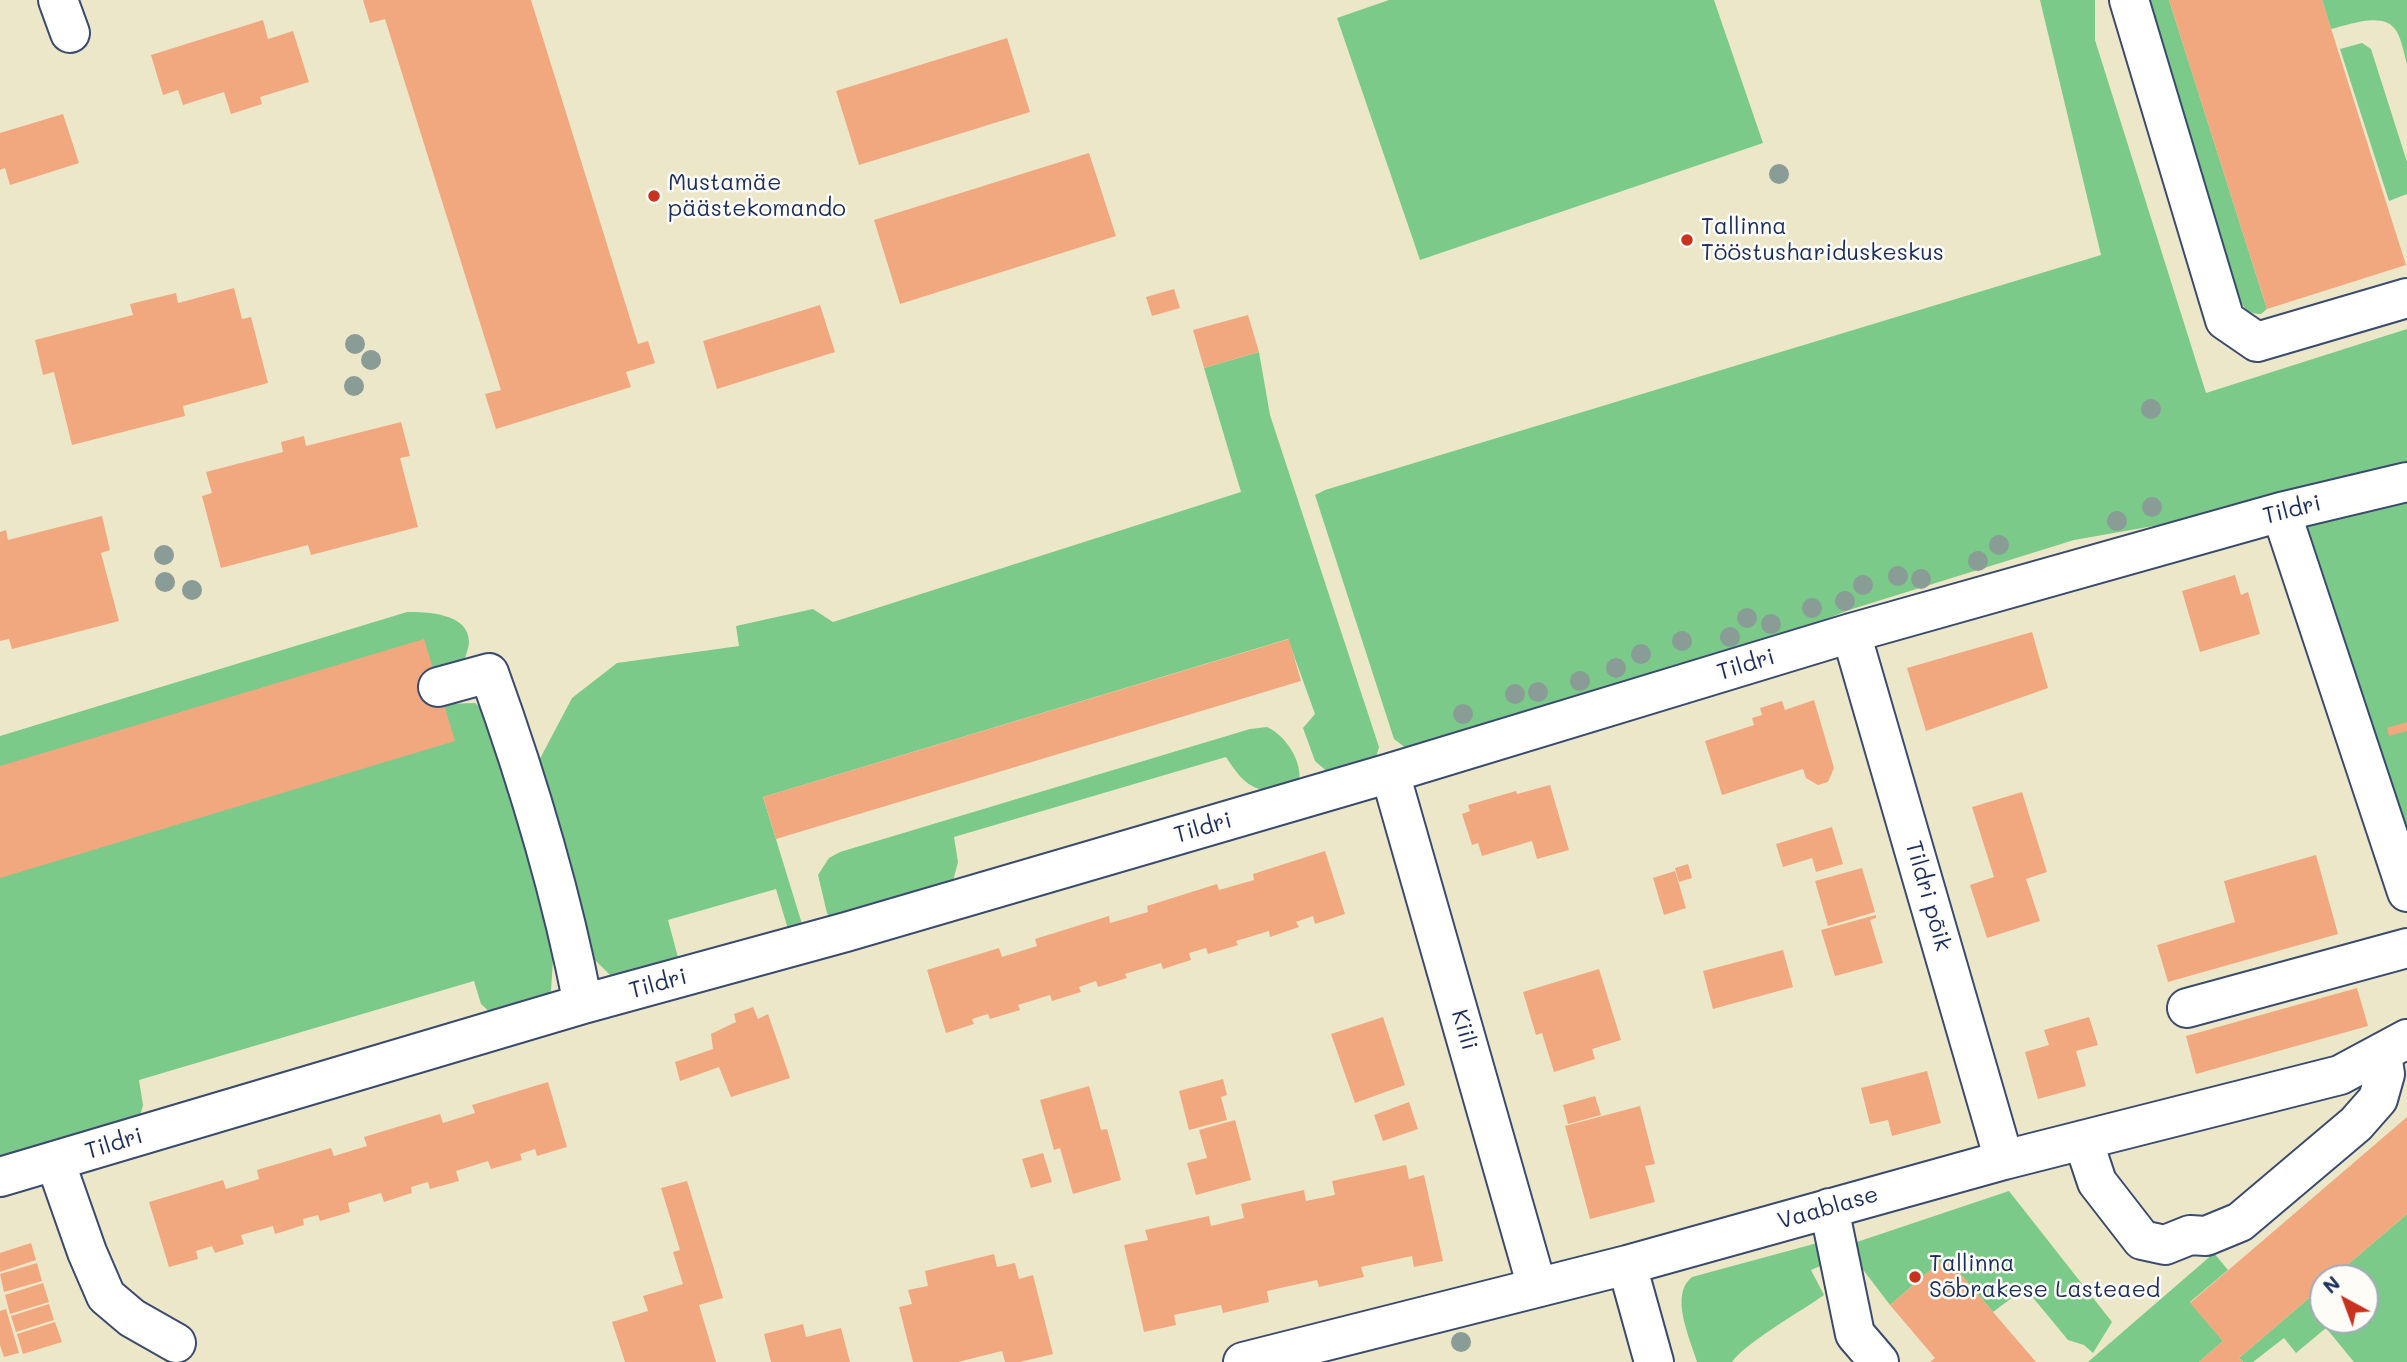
<!DOCTYPE html>
<meta charset="utf-8">
<style>
body{margin:0}
#map{position:relative;width:2407px;height:1362px;overflow:hidden;background:#ede7ca;font-family:Mali,sans-serif}
canvas{display:block}
.north{position:absolute;left:2309px;top:1264px;width:70px;height:70px;box-sizing:border-box;background:#fdfcf7;border:2px solid #a3aaba;border-radius:50%;rotate:319deg;font-size:19px;font-weight:700;line-height:28px;text-align:center;color:#1b2f5e}
.north::after{content:'';display:block;margin:auto;width:24px;height:32px;background:#c8321e;clip-path:polygon(50% 0,100% 100%,50% 72%,0 100%)}
</style>
<div id="map">
<canvas width="2407" height="1362"></canvas>
<div class="north">N</div>
</div>
<script>
const ctx = document.querySelector('canvas').getContext('2d');
ctx.lineJoin = 'round';
function paint(path, color) { ctx.fillStyle = color; ctx.fill(path, 'evenodd'); }
function stroke(path, color, width, dash) { ctx.strokeStyle = color; ctx.lineWidth = width; ctx.lineCap = dash ? 'butt' : 'round'; ctx.setLineDash(dash || []); ctx.stroke(path); }
function label(font, color, halo, rows, align = 'center') {
  ctx.font = font + ' Mali,sans-serif'; ctx.lineWidth = 5; ctx.setLineDash([]); ctx.textBaseline = 'middle'; ctx.strokeStyle = halo; ctx.fillStyle = color; for (const [text, x, y, turn = 0] of rows) {
    ctx.save(); ctx.translate(x, y); ctx.rotate((+turn || 0) * Math.PI / 180); ctx.textAlign = isNaN(turn) ? turn : align; if (halo) ctx.strokeText(text, 0, 0); ctx.fillText(text, 0, 0); ctx.restore();
  }
}
paint(new Path2D(`
 M 1389,0 L 1714,0 L 1763,143 L 1420,260 L 1337,18 Z
 M 2040,0 L 2095,0 L 2095,40 L 2206,393 L 2407,329 L 2407,473 L 2279,504 L 2074,540 L 1849,610 L 1769,642 L 1411,752 L 1394,739 L 1315,495 L 1325,490 L 2101,255 Z
 M 2147,0 L 2169,0 L 2267,309 L 2261,314 C 2249,314 2243,309 2239,297 Z
 M 2322,0 L 2407,0 L 2407,64 C 2404,54 2402,41 2397,32 C 2385,10 2349,25 2331,29 Z
 M 2362,43 L 2371,49 L 2407,162 L 2407,194 L 2389,201 L 2340,49 Z
 M 1259,352 L 1270,415 L 1379,747 L 1375,761 L 1330,774 L 1315,761 L 1303,728 L 1315,714 L 1288,639 L 763,797 L 802,924 L 788,929 L 776,889 L 668,920 L 679,961 L 618,983 L 591,956 L 534,770 L 572,698 L 617,663 L 739,646 L 736,626 L 813,609 L 833,622 L 1241,492 L 1204,368 Z
 M 2407,501 L 2407,837 L 2303,524 Z
 M 407,612 C 427,612 469,613 469,642 C 469,647 466,654 465,659 L 434,670 L 443,704 L 475,703 L 484,711 L 496,739 L 554,943 L 551,991 L 535,1004 L 495,1017 L 481,1004 L 474,981 L 139,1080 L 143,1105 L 140,1116 L 0,1164 L 0,736 Z
 M 1267,727 C 1285,735 1303,761 1299,782 C 1261,798 1247,790 1226,757 L 954,837 L 958,862 L 953,881 L 832,920 L 827,913 L 818,875 L 829,858 L 840,852 L 1250,729 Z
 M 2009,1191 L 2112,1322 L 2093,1353 L 2084,1345 L 2068,1340 L 2025,1288 L 1993,1312 L 1946,1257 L 1890,1305 L 1845,1246 Z
 M 2407,1214 L 2407,1362 L 2354,1362 L 2326,1328 L 2296,1353 L 2284,1338 L 2253,1362 L 2243,1362 L 2239,1358 L 2323,1286 L 2323,1320 L 2365,1320 L 2365,1278 L 2332,1278 Z
 M 1821,1242 L 1828,1263 L 1811,1270 L 1824,1295 C 1803,1310 1745,1343 1732,1362 L 1697,1362 C 1690,1338 1669,1295 1692,1277 Z
 M 2214,1253 L 2228,1270 L 2190,1302 L 2223,1341 L 2199,1362 L 2088,1362 Z`), '#7cca89');
paint(new Path2D(`
 M 363,0 L 531,0 L 638,344 L 648,341 L 655,363 L 626,372 L 631,387 L 496,429 L 485,394 L 501,390 L 385,19 L 370,23 Z
 M 2169,0 L 2322,0 L 2406,265 L 2267,309 Z
 M 263,20 L 268,39 L 293,31 L 309,82 L 260,97 L 262,104 L 231,114 L 224,92 L 183,105 L 178,90 L 163,95 L 151,55 Z
 M 1007,38 L 1030,112 L 859,165 L 836,91 Z
 M 63,114 L 79,163 L 10,185 L 5,168 L 0,170 L 0,133 Z
 M 1089,153 L 1116,236 L 900,304 L 874,220 Z
 M 234,288 L 242,319 L 251,317 L 268,383 L 183,406 L 185,416 L 72,445 L 54,372 L 43,375 L 35,340 L 133,315 L 130,304 L 176,293 L 178,303 Z
 M 1174,289 L 1180,308 L 1152,316 L 1146,297 Z
 M 820,305 L 835,352 L 717,389 L 703,341 Z
 M 1248,315 L 1259,352 L 1204,368 L 1193,330 Z
 M 401,422 L 410,456 L 400,458 L 418,527 L 311,555 L 308,545 L 221,568 L 202,496 L 212,493 L 206,472 L 283,452 L 281,442 L 304,436 L 306,446 Z
 M 102,516 L 110,550 L 101,553 L 119,621 L 12,649 L 9,639 L 0,641 L 0,532 L 6,530 L 8,540 Z
 M 2235,575 L 2241,595 L 2248,592 L 2260,634 L 2200,652 L 2182,591 Z
 M 2032,632 L 2048,688 L 1926,731 L 1907,668 Z
 M 424,639 L 455,741 L 0,878 L 0,766 Z
 M 1289,639 L 1301,681 L 776,839 L 763,797 Z
 M 1814,700 L 1834,768 L 1828,782 L 1818,785 L 1806,778 L 1803,769 L 1722,795 L 1705,741 L 1754,725 L 1752,718 L 1762,715 L 1760,708 L 1782,701 L 1785,710 Z
 M 2407,722 L 2407,731 L 2389,736 L 2387,728 Z
 M 1550,785 L 1569,850 L 1537,859 L 1532,841 L 1482,856 L 1478,843 L 1472,845 L 1462,814 L 1470,811 L 1468,805 L 1516,791 L 1517,794 Z
 M 2022,792 L 2047,872 L 2026,879 L 2040,921 L 1987,938 L 1970,885 L 1994,877 L 1972,807 Z
 M 1832,827 L 1843,864 L 1816,872 L 1812,858 L 1783,867 L 1776,844 Z
 M 1325,851 L 1345,914 L 1315,924 L 1313,916 L 1296,922 L 1299,927 L 1270,937 L 1269,931 L 1236,941 L 1238,945 L 1208,954 L 1206,948 L 1189,953 L 1191,960 L 1163,969 L 1161,963 L 1125,974 L 1127,978 L 1098,987 L 1096,981 L 1079,987 L 1081,992 L 1052,1001 L 1050,995 L 1018,1005 L 1020,1010 L 990,1019 L 988,1014 L 972,1019 L 974,1024 L 946,1033 L 927,970 L 999,948 L 1002,957 L 1037,946 L 1035,939 L 1109,916 L 1110,923 L 1148,912 L 1147,906 L 1217,884 L 1219,890 L 1254,880 L 1253,874 Z
 M 2316,855 L 2338,934 L 2168,982 L 2157,945 L 2235,922 L 2224,881 Z
 M 1688,864 L 1692,878 L 1679,882 L 1675,868 Z
 M 1862,868 L 1875,912 L 1828,926 L 1815,881 Z
 M 1675,871 L 1686,908 L 1664,915 L 1653,878 Z
 M 1876,915 L 1876,918 L 1870,920 L 1883,963 L 1835,976 L 1821,930 Z
 M 1783,950 L 1793,987 L 1713,1009 L 1703,971 Z
 M 1599,969 L 1621,1040 L 1592,1049 L 1595,1059 L 1554,1072 L 1542,1033 L 1536,1035 L 1523,992 Z
 M 2357,988 L 2368,1026 L 2196,1074 L 2186,1036 Z
 M 753,1007 L 758,1019 L 768,1014 L 790,1078 L 731,1097 L 719,1067 L 680,1081 L 675,1062 L 713,1049 L 711,1034 L 736,1022 L 734,1014 Z
 M 1383,1017 L 1405,1085 L 1355,1103 L 1331,1034 Z
 M 2089,1017 L 2098,1045 L 2076,1051 L 2086,1086 L 2038,1099 L 2025,1052 L 2049,1045 L 2044,1030 Z
 M 1927,1071 L 1941,1123 L 1892,1136 L 1888,1120 L 1870,1124 L 1861,1088 Z
 M 1223,1079 L 1227,1095 L 1221,1097 L 1227,1120 L 1189,1130 L 1179,1091 Z
 M 548,1082 L 567,1147 L 537,1156 L 535,1149 L 520,1154 L 522,1160 L 491,1169 L 488,1161 L 456,1171 L 459,1181 L 430,1189 L 428,1182 L 411,1187 L 412,1193 L 384,1202 L 381,1193 L 348,1203 L 350,1212 L 320,1221 L 318,1215 L 303,1219 L 304,1225 L 275,1234 L 273,1226 L 241,1235 L 244,1244 L 215,1253 L 212,1246 L 196,1251 L 198,1259 L 169,1267 L 149,1202 L 223,1180 L 226,1189 L 259,1179 L 257,1170 L 331,1148 L 334,1156 L 367,1146 L 364,1137 L 440,1114 L 443,1123 L 475,1113 L 472,1105 Z
 M 1089,1086 L 1101,1130 L 1107,1129 L 1121,1180 L 1073,1194 L 1060,1148 L 1054,1150 L 1040,1100 Z
 M 1595,1096 L 1601,1115 L 1568,1124 L 1563,1105 Z
 M 1409,1102 L 1418,1129 L 1383,1141 L 1374,1115 Z
 M 1640,1106 L 1655,1164 L 1645,1166 L 1655,1202 L 1590,1219 L 1565,1126 Z
 M 2407,1117 L 2407,1214 L 2332,1278 L 2323,1278 L 2323,1286 L 2239,1358 L 2243,1362 L 2199,1362 L 2223,1341 L 2190,1303 Z
 M 1235,1120 L 1251,1180 L 1196,1195 L 1187,1163 L 1207,1158 L 1199,1130 Z
 M 1043,1153 L 1052,1182 L 1031,1188 L 1022,1159 Z
 M 1406,1165 L 1409,1179 L 1424,1175 L 1443,1261 L 1414,1267 L 1412,1256 L 1361,1267 L 1364,1277 L 1319,1287 L 1317,1280 L 1267,1291 L 1269,1302 L 1223,1313 L 1221,1305 L 1174,1315 L 1176,1325 L 1144,1332 L 1124,1245 L 1148,1240 L 1145,1230 L 1209,1216 L 1211,1226 L 1244,1218 L 1241,1204 L 1304,1190 L 1306,1201 L 1335,1195 L 1332,1181 Z
 M 687,1181 L 723,1298 L 699,1305 L 716,1362 L 625,1362 L 612,1322 L 648,1311 L 643,1296 L 683,1284 L 673,1252 L 680,1250 L 661,1188 Z
 M 31,1243 L 36,1260 L 0,1272 L 0,1253 Z
 M 994,1254 L 997,1267 L 1015,1263 L 1019,1279 L 1033,1275 L 1053,1354 L 1020,1362 L 1005,1362 L 1002,1351 L 958,1362 L 913,1362 L 899,1307 L 912,1304 L 908,1290 L 928,1286 L 925,1271 Z
 M 1946,1257 L 1993,1312 L 2036,1362 L 1930,1362 L 1935,1358 L 1890,1305 Z
 M 37,1263 L 42,1281 L 4,1292 L 0,1274 Z
 M 43,1283 L 49,1302 L 10,1314 L 5,1295 Z
 M 49,1304 L 54,1320 L 16,1332 L 11,1316 Z
 M 6,1309 L 19,1353 L 4,1357 L 0,1345 L 0,1311 Z
 M 55,1322 L 62,1342 L 23,1354 L 17,1334 Z
 M 803,1324 L 806,1337 L 841,1328 L 850,1362 L 771,1362 L 764,1334 Z`), '#f1a87e');
const minor = new Path2D(`
 M 58,0 L 70,33
 M 2129,0 L 2225,320 L 2257,342 L 2407,298
 M 2281,512 L 2407,892
 M 1851,633 L 2004,1160
 M 438,687 L 489,673 C 528,781 561,891 583,1004
 M 1390,773 L 1537,1287
 M 2187,1008 L 2407,948
 M 2083,1140 L 2097,1182 L 2142,1240 L 2165,1245 L 2190,1235 L 2206,1236 L 2240,1222 L 2356,1124 L 2378,1099 L 2385,1074 L 2382,1054
 M 55,1161 L 87,1252 L 106,1296 L 132,1318 L 176,1343
 M 0,1177 L 583,1004 L 846,932 L 1390,773 L 1851,633 L 2281,512 L 2407,482
 M 1829,1208 L 1855,1334 L 1879,1362
 M 1627,1265 L 1654,1362
 M 1243,1362 L 1627,1265 L 2004,1160 L 2340,1075 L 2407,1039`);
stroke(minor, '#3a4b6e', 42);
stroke(minor, '#fff', 38);
ctx.fillStyle = '#899c96';
for (const [x, y] of [
 [1779,174],
 [355,344],
 [371,360],
 [354,386],
 [2151,409],
 [2152,507],
 [2117,521],
 [1999,545],
 [164,555],
 [1978,561],
 [1898,576],
 [1921,579],
 [165,582],
 [1863,585],
 [192,590],
 [1845,601],
 [1812,608],
 [1747,618],
 [1771,624],
 [1730,637],
 [1682,641],
 [1641,654],
 [1616,668],
 [1580,681],
 [1538,692],
 [1515,694],
 [1463,714],
 [1461,1342]
]) { ctx.beginPath(); ctx.arc(x, y, 10, 0, 2 * Math.PI); ctx.fill(); }
for (const [x, y, r, color] of [
 [654,196,7,"#c8321e"],
 [1687,240,7,"#c8321e"],
 [1915,1277,7,"#c8321e"]
]) { const dot = new Path2D(); dot.arc(x, y, r, 0, 2 * Math.PI); ctx.fillStyle = color; ctx.fill(dot); stroke(dot, '#fdfcf7', 2.5); }
label('23px', '#1b2f5e', '#fdfcf7', [
 ["Mustamäe",668,183],
 ["päästekomando",668,209],
 ["Tallinna",1701,227],
 ["Tööstushariduskeskus",1701,253],
 ["Tallinna",1929,1264],
 ["Sõbrakese Lasteaed",1929,1290]
], 'left');
label('23px', '#1b2f5e', '#fdfcf7', [
 ["Tildri",2292,510,-14],
 ["Tildri",1746,665,-17],
 ["Tildri",1203,828,-16],
 ["Tildri põik",1928,896,74],
 ["Tildri",658,984,-15],
 ["Kiili",1464,1030,74],
 ["Tildri",114,1144,-17],
 ["Vaablase",1828,1208,-16]
]);
</script>
